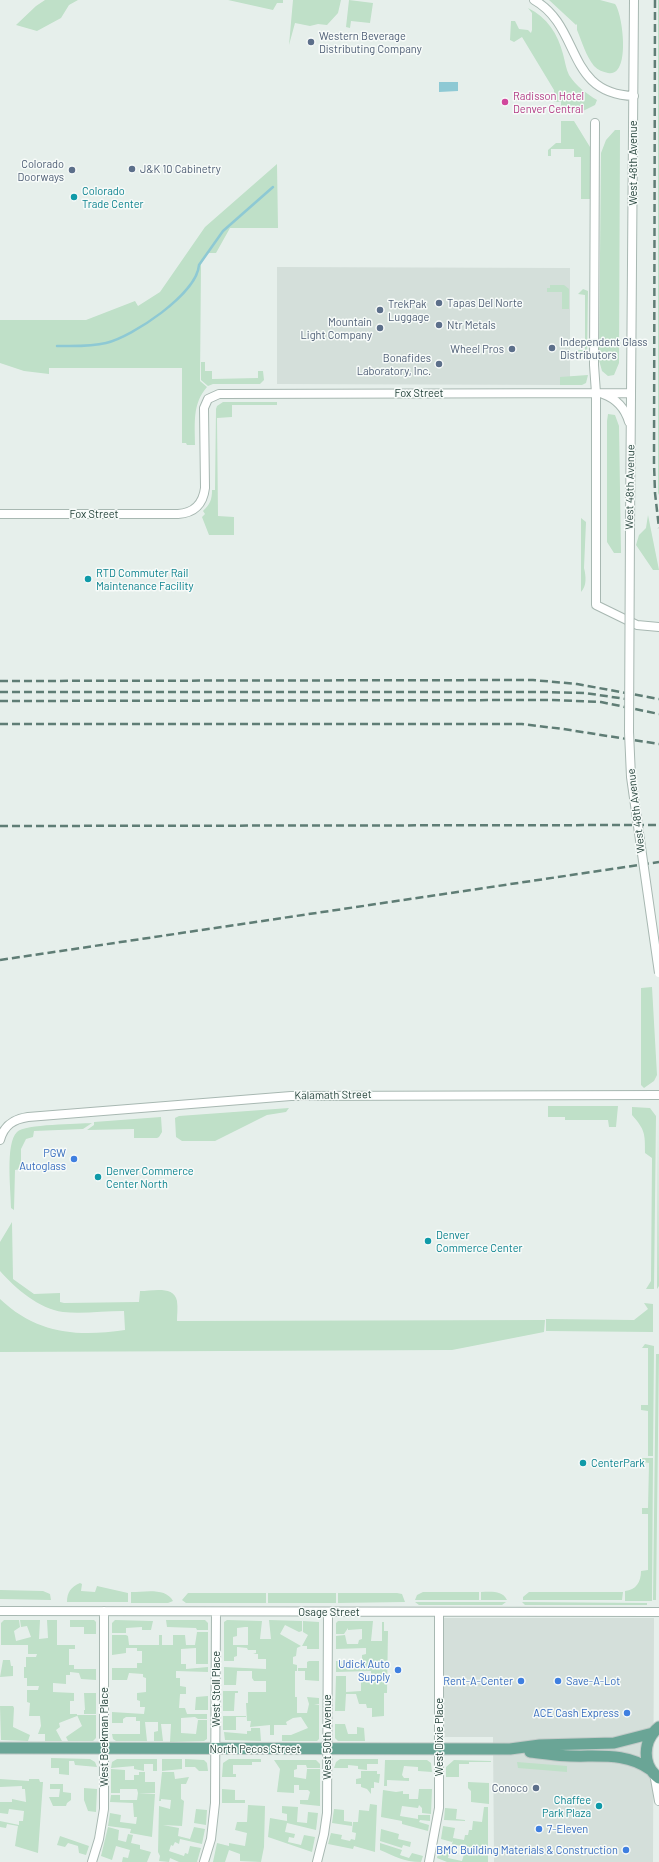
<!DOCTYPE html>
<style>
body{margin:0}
canvas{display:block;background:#e6efeb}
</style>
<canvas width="659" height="1862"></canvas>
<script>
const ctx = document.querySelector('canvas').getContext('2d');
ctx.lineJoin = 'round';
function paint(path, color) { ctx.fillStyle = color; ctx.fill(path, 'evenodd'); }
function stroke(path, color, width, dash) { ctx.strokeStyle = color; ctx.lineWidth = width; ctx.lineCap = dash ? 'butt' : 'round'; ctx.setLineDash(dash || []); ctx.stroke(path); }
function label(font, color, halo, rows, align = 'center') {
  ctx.font = font + ' Barlow,sans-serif'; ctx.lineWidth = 3; ctx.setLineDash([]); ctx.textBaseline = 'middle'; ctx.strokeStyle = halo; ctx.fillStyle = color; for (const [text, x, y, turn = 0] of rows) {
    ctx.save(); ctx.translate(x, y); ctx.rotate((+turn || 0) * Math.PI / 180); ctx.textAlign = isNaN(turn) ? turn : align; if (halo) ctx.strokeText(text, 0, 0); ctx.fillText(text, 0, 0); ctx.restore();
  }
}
paint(new Path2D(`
 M 277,267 L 570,268 L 570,385 L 277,384 Z
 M 443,1618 L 654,1618 L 653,1862 L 494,1862 L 493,1737 L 444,1737 Z`), '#d4dfda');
paint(new Path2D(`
 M 45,0 L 78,0 L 69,5 L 61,18 L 37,31 L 16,25 L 36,6 Z
 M 228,0 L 283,0 L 283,3 L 277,3 L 273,10 Z
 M 293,0 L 341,0 L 338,13 L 327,25 L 318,24 L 310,26 L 295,23 L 289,45 Z
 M 349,0 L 373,3 L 370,23 L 351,21 L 350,28 L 346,27 Z
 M 549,0 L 600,0 L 615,4 C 623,14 631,78 608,73 C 603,72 598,70 594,66 C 586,56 582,42 577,30 L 577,24 L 576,25 Z
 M 658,0 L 659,0 L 659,495 L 658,493 Z
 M 528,8 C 547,17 558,34 563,54 C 565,61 566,69 569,75 C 576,86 587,94 597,100 L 595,105 L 579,113 L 561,109 L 561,102 L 554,102 L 554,90 L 522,37 L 514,42 L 510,40 L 511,21 L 515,21 L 519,29 L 528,30 L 531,33 L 532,30 L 532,13 Z
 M 561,121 L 574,121 L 590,147 L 590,199 L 581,199 L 581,157 L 574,157 L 574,149 L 551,149 L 551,156 L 548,156 L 548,150 L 556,143 L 561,143 Z
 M 615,130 L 620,130 L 619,363 L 614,375 L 608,376 L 602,371 L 599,360 L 601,153 L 606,140 Z
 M 277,164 L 278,228 L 230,228 L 216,253 L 208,253 L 201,264 L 200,381 L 207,387 C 192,404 195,424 195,445 L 187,445 L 186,443 L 182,443 L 182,368 L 49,368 L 49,374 L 24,371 L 0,363 L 0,320 L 86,320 L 135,301 L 138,306 L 160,292 L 205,227 Z
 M 550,285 L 564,285 L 569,289 L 569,309 L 562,309 L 562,292 L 547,292 L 547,288 L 550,288 Z
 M 583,289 L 588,291 L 587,357 L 581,357 L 578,353 L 578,350 L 585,350 L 585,295 L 578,294 Z
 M 201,362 L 205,362 L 205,371 L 212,371 L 212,379 L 258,378 L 258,371 L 263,371 L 264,380 L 260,384 L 213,384 L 208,386 L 201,380 Z
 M 588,375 L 586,383 L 582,385 L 560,385 L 560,377 Z
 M 223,402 L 277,402 L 277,405 L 232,405 L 232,417 L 217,418 L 218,516 L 234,517 L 234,535 L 209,535 L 202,517 L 205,514 L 203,511 C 210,504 212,500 212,490 L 215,490 L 216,409 L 217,406 Z
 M 608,414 L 615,415 L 619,426 L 621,553 L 614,553 L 607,542 L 607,421 Z
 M 648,515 L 659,570 L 653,570 L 636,545 L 639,535 L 646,528 Z
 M 581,518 L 586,522 L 584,568 C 586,576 587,586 581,592 Z
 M 652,987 L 657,1075 L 654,1081 L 644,1088 L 641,1085 L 641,988 Z
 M 548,1106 L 618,1106 L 616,1127 L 609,1127 L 608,1120 L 565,1120 L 565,1117 L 548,1117 Z
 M 632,1107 L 650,1108 L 656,1116 L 654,1289 L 646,1289 L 651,1281 L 652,1158 L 645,1153 C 645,1133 645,1130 632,1115 Z
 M 289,1108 L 286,1112 L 267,1115 L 215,1141 L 182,1141 L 176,1137 L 175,1118 L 179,1116 Z
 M 658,1114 L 659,1286 L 657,1289 L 658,1120 Z
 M 161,1117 L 162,1132 L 159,1137 L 157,1138 L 134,1138 L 134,1129 L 87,1130 L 94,1125 L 94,1122 Z
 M 92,1123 L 83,1129 L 34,1131 L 33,1137 L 26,1139 L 21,1149 L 21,1169 L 15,1170 L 14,1210 L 11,1208 C 11,1191 5,1143 17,1132 C 25,1124 78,1124 92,1123 Z
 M 12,1222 L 13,1279 L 34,1294 L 60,1293 L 60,1302 L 64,1303 L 139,1302 L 140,1291 C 152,1291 174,1285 177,1301 C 178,1308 177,1315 177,1321 L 545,1320 L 544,1332 L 452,1350 L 0,1352 L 0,1299 C 37,1334 77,1337 125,1330 L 124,1311 C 104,1311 82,1314 63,1312 C 39,1309 15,1288 0,1271 L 0,1242 Z
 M 644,1303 L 653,1304 L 653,1332 L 546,1331 L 546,1319 L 634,1320 L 648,1309 Z
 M 645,1344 L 654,1346 L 653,1456 L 648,1456 L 648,1411 L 641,1410 L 641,1405 L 648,1405 L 648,1348 L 642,1348 Z
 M 656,1354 L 659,1354 L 656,1600 L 653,1600 Z
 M 642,1458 L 653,1458 L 652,1601 L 625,1601 L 625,1591 C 636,1590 641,1582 641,1571 L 648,1570 L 648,1514 L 642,1514 L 642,1508 L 648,1508 L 649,1463 L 642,1462 Z
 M 80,1583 L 82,1584 L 81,1591 L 95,1592 L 97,1586 L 128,1593 L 128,1602 L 67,1602 C 67,1592 71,1587 80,1583 Z
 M 0,1590 L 43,1591 L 50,1594 L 51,1600 L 0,1599 Z
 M 131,1592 C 144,1592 166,1587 173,1601 L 168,1603 L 131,1603 Z
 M 423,1592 L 479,1592 L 479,1600 L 415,1600 L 417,1595 Z
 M 481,1592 C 491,1592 502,1590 507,1600 L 481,1600 Z
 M 529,1592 L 623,1592 L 622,1600 L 523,1600 L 523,1597 Z
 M 188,1593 L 266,1593 L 266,1603 L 186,1603 L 182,1600 Z
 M 268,1593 L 336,1593 L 336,1603 L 268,1603 Z
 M 338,1593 L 397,1593 L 402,1594 L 405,1602 L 338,1603 Z
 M 415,1602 L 506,1602 L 502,1605 L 419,1605 Z
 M 522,1602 L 647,1603 L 647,1605 L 525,1605 Z
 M 4,1620 L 19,1620 L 20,1627 L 14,1631 L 16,1641 L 31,1637 L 27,1626 L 21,1627 L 20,1620 L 40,1620 L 39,1639 L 48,1638 L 47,1620 L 57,1620 L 57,1645 L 75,1645 L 75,1649 L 69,1649 L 69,1665 L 74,1665 L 74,1669 L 96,1669 L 96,1680 L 81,1679 L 79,1673 L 70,1672 L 70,1675 L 66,1675 L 66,1684 L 53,1683 L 53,1692 L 74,1693 L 74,1701 L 70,1701 L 70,1714 L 77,1714 L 77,1716 L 59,1723 L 60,1727 L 56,1730 L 62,1741 L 45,1741 L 45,1734 L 38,1734 L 41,1726 L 40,1716 L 29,1716 L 30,1703 L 27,1702 L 27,1690 L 38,1690 L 39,1686 L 27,1686 L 27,1678 L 24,1678 L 24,1667 L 26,1667 L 26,1657 L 36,1657 L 37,1654 L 28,1654 L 28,1645 L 1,1645 L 1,1623 Z
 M 70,1620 L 94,1620 L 96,1622 L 96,1634 L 84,1634 L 84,1627 L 70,1627 Z
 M 115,1620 L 153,1621 L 151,1630 L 142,1630 L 142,1627 L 126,1628 L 126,1633 L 112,1633 L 112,1623 Z
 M 166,1620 L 205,1620 L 208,1623 L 208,1630 L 197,1630 L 196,1628 L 167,1627 Z
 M 269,1620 L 302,1621 L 302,1631 L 299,1632 L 285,1625 L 280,1634 L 301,1646 L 297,1648 L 296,1656 L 293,1657 L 293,1664 L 297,1665 L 297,1671 L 295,1671 L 295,1697 L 297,1697 L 297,1713 L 307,1713 L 309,1704 L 307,1697 L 319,1698 L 319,1704 L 314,1704 L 319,1705 L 319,1739 L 317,1741 L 282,1741 L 282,1735 L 291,1735 L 308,1728 L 301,1717 L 293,1718 L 286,1722 L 287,1725 L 274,1725 L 274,1735 L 270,1735 L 270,1725 L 250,1727 L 251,1721 L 247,1721 L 246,1703 L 248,1703 L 248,1692 L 266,1692 L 266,1681 L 254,1681 L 252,1678 L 252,1671 L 237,1671 L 236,1685 L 224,1685 L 224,1667 L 266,1669 L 266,1659 L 258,1659 L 258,1654 L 253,1654 L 256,1653 L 256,1650 L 248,1650 L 247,1648 L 237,1647 L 237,1656 L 234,1657 L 234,1661 L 224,1661 L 224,1622 L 227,1620 L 262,1621 L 260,1639 L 271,1639 ZM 245,1627 L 248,1627 L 248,1645 L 233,1645 L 233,1637 L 237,1636 L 237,1628 Z
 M 303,1621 L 319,1622 L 319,1649 L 307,1649 L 307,1646 L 302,1646 L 308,1635 L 303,1632 Z
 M 338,1621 L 373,1621 L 371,1641 L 382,1641 L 382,1622 L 384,1622 L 384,1631 L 388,1631 L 387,1693 L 384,1693 L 384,1716 L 372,1717 L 372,1708 L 367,1708 L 366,1704 L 359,1704 L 356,1694 L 346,1694 L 345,1711 L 335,1711 L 336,1676 L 346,1676 L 346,1692 L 361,1691 L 361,1679 L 371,1678 L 371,1671 L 336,1672 L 336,1661 L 347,1661 L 348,1668 L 357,1668 L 357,1661 L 362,1661 L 362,1655 L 366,1654 L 366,1648 L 336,1649 L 336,1636 L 345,1635 L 347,1644 L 358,1644 L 359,1640 L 362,1639 L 362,1629 L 348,1630 L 348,1628 L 344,1634 L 336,1634 L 336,1623 Z
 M 197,1632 L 208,1632 L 208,1664 L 196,1664 L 196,1648 L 181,1649 L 181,1664 L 186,1664 L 186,1669 L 208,1667 L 208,1672 L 176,1671 L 176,1678 L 180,1678 L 180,1686 L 186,1687 L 186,1694 L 180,1694 L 179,1708 L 185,1708 L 187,1714 L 207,1714 L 207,1719 L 198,1719 L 195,1717 L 181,1718 L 181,1733 L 196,1734 L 198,1720 L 207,1720 L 207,1739 L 204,1741 L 170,1742 L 171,1724 L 161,1724 L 163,1741 L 154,1741 L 154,1732 L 158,1731 L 158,1722 L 145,1722 L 147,1741 L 116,1741 L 113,1739 L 112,1734 L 140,1734 L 140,1721 L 136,1721 L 136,1717 L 126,1717 L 123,1719 L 123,1723 L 112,1723 L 112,1712 L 144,1714 L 145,1707 L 140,1707 L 140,1701 L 137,1700 L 137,1693 L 146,1692 L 146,1678 L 143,1677 L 143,1674 L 129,1673 L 127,1680 L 112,1680 L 112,1668 L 137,1668 L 137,1663 L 142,1663 L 142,1651 L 137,1651 L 137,1648 L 126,1648 L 126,1653 L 112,1655 L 112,1635 L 126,1635 L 128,1636 L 129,1645 L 159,1645 L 159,1635 L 162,1635 L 162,1645 L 173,1645 L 173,1635 L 185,1635 L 186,1645 L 195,1645 Z
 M 3,1660 L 10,1660 L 11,1666 L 13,1666 L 13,1676 L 0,1677 Z
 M 309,1661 L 319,1661 L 319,1681 L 305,1680 L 305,1671 L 298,1671 L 298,1668 L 307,1668 L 307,1662 Z
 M 223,1691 L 238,1691 L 238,1693 L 235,1693 L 234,1711 L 223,1711 Z
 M 84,1693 L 96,1693 L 96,1714 L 84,1714 L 84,1710 L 85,1710 Z
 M 208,1696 L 208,1710 L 195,1710 L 196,1697 Z
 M 0,1706 L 13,1706 L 14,1708 L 13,1727 L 30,1735 L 28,1741 L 1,1740 Z
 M 77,1715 L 96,1715 L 96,1738 L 93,1741 L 68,1741 L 66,1737 L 82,1726 Z
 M 223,1716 L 246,1716 L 246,1717 L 236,1717 L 236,1730 L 223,1730 Z
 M 335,1724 L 345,1724 L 348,1734 L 357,1734 L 357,1727 L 364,1728 L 365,1741 L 338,1741 L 335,1738 Z
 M 251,1728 L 260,1728 L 261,1741 L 225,1740 L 224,1732 L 247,1734 L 247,1731 L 251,1731 Z
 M 51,1758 L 90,1759 L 95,1762 L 97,1767 L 75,1765 L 74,1761 L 69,1761 L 69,1775 L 59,1774 L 59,1768 L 51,1768 Z
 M 117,1759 L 157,1759 L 157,1771 L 153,1771 L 153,1764 L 144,1764 L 144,1771 L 134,1769 L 134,1766 L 111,1768 L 112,1762 Z
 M 162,1759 L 182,1759 L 182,1769 L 162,1771 Z
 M 185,1759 L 204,1760 L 207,1763 L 208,1771 L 199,1771 L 195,1767 L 185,1767 Z
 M 229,1759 L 261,1759 L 261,1762 L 252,1762 L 252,1765 L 233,1765 L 233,1774 L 236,1774 L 236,1777 L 222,1777 L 223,1763 Z
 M 340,1759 L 378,1759 L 378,1764 L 367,1764 L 367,1770 L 358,1769 L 358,1766 L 348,1765 L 348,1768 L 334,1768 L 336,1762 Z
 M 274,1760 L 316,1760 L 320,1764 L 320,1768 L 307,1768 L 306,1765 L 297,1765 L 297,1769 L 294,1770 L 294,1777 L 306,1779 L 307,1769 L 320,1769 L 320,1806 L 300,1804 L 300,1800 L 308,1800 L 310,1792 L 308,1790 L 299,1790 L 299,1785 L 294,1785 L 294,1793 L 277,1792 L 280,1769 Z
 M 385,1760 L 427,1760 L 431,1763 L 432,1772 L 418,1771 L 418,1767 L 404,1766 L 402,1775 L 404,1778 L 409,1778 L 409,1781 L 387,1780 L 387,1786 L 384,1786 Z
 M 454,1760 L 491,1761 L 491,1762 L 469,1762 L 469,1764 L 459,1764 L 459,1777 L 446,1777 L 446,1767 Z
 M 517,1762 L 567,1766 L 567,1772 L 518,1768 Z
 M 111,1769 L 125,1770 L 125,1780 L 134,1780 L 134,1775 L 139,1775 L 139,1772 L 145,1772 L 145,1782 L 155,1782 L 155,1793 L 138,1793 L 137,1789 L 120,1789 L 120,1793 L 111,1793 Z
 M 361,1771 L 377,1771 L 377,1774 L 380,1774 L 379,1783 L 374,1782 L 374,1788 L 371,1788 L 371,1794 L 367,1789 L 361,1787 L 361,1784 L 356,1784 L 356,1779 L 361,1778 Z
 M 162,1772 L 174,1772 L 175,1779 L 189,1777 L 186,1784 L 181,1784 L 181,1799 L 184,1801 L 182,1826 L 163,1825 L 179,1828 L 178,1836 L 190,1839 L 194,1827 L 205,1829 L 202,1844 L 180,1839 L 179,1844 L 175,1842 L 173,1846 L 171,1845 L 169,1851 L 184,1856 L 185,1853 L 188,1854 L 190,1846 L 201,1848 L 197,1862 L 179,1862 L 170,1858 L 169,1862 L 159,1861 L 160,1856 L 158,1852 L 159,1806 L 170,1809 L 171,1800 L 161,1799 L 161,1801 L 159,1801 Z
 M 0,1779 L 29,1781 L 29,1779 L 39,1779 L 40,1782 L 43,1782 L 38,1853 L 15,1846 L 18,1826 L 7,1824 L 6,1828 L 0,1827 L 0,1821 L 19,1825 L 19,1821 L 23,1821 L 24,1811 L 9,1809 L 8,1814 L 0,1813 L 0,1802 L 12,1802 L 12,1799 L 26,1802 L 25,1789 L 22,1789 L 22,1786 L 0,1787 Z
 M 468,1782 L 489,1783 L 489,1804 L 471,1802 L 471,1791 L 468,1788 Z
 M 50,1784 L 63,1784 L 63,1792 L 71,1793 L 71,1800 L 67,1803 L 66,1806 L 53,1806 L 49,1797 L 59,1797 L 60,1789 L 50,1789 Z
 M 84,1788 L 97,1789 L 96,1812 L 88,1811 L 84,1800 Z
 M 222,1789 L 235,1790 L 235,1800 L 245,1800 L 245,1803 L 222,1803 Z
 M 419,1789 L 432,1789 L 431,1814 L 422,1813 L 422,1808 L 419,1805 L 418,1808 L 402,1806 L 400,1816 L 418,1819 L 418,1815 L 430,1815 L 430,1821 L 420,1820 L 419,1822 L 429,1825 L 428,1831 L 402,1824 L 402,1821 L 381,1817 L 383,1790 L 396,1792 L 403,1791 L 403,1794 L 409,1794 L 409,1799 L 418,1799 Z
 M 138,1793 L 155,1794 L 152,1837 L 130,1833 L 131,1829 L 108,1826 L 110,1813 L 121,1815 L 120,1822 L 136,1824 L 137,1817 L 134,1817 L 133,1803 L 110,1802 L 111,1795 L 120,1795 L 120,1800 L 137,1800 Z
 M 370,1804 L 377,1805 L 375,1852 L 354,1846 L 353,1849 L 328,1844 L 331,1833 L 342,1835 L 341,1839 L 350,1841 L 351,1839 L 355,1840 L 356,1833 L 352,1832 L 353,1822 L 358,1822 L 359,1810 L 369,1811 Z
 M 248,1805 L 265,1806 L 264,1847 L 261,1862 L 240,1861 L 240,1854 L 229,1850 L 225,1862 L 213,1862 L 217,1843 L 229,1846 L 229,1843 L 245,1846 L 247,1833 L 235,1830 L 237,1822 L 247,1822 Z
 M 282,1806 L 298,1807 L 297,1822 L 307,1823 L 308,1812 L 318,1813 L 316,1830 L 287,1823 L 285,1832 L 295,1834 L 294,1838 L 289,1837 L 288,1842 L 301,1845 L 304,1835 L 315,1837 L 312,1852 L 268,1837 L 270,1818 L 287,1821 L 287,1814 L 282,1813 Z
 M 484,1807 L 488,1807 L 488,1862 L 447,1862 L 437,1858 L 440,1845 L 451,1848 L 448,1858 L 462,1861 L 466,1847 L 452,1844 L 453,1840 L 452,1842 L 441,1839 L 443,1826 L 455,1828 L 453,1838 L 464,1840 L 465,1835 L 468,1835 L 469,1830 L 472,1830 L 473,1821 L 482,1822 Z
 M 445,1808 L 457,1809 L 456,1819 L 465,1820 L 465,1821 L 444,1820 Z
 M 196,1809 L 207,1810 L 206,1825 L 194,1823 Z
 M 334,1809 L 344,1810 L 344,1821 L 352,1822 L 352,1826 L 332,1823 Z
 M 108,1827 L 119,1830 L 118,1840 L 126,1842 L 128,1834 L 133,1835 L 131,1843 L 140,1845 L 140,1849 L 151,1852 L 147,1862 L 122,1862 L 123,1857 L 128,1858 L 130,1850 L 116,1846 L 112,1860 L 101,1856 Z
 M 381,1829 L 399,1834 L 398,1839 L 411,1842 L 410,1847 L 403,1845 L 402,1848 L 380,1841 Z
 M 60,1836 L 89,1846 L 86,1855 L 79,1853 L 78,1846 L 68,1843 L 65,1847 L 57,1845 Z
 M 380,1843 L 402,1850 L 400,1855 L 409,1858 L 412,1853 L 423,1856 L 421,1862 C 403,1862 395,1856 380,1850 Z`), '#bfe0c8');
paint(new Path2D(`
 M 439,82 L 458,82 L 458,91 L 439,92 Z`), '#8ec9d4');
stroke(new Path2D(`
 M 57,346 C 73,346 90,347 106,343 C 132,337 197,294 199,265 L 223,231 L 273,187`), '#8ec9d4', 2.5);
const minor = new Path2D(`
 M 534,0 C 582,27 565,94 634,96
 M 595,123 L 594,365 L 596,393 L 596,605 L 637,625 L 659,627
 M 603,394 C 617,399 625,408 629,422
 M 0,514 L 178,514 C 194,513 203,504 205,488 L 204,408 L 208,399 L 219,394 L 631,393
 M 630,527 L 634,0
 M 0,1140 C 4,1125 14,1119 28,1117 L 291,1096 L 659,1095
 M 0,1611 L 659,1612
 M 654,1773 L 659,1801
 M 92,1862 L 99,1839 L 104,1809 L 104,1611
 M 204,1862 L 211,1839 L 215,1803 L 216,1612
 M 317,1862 L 324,1834 L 327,1813 L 328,1612
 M 429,1862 L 439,1808 L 439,1612`);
const major = new Path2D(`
 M 659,1727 C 643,1740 641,1765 659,1778
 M 0,1748 L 510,1749 L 540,1745 L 614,1743 L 653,1733
 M 530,1752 C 543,1753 557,1756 570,1756 C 599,1757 626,1752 651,1770`);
stroke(minor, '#a8b8b2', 10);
stroke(major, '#c2cac8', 13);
stroke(minor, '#fff', 8);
stroke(major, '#6aa596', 11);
stroke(new Path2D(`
 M 655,0 L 654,463 L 655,493 L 659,528
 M 0,681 L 533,680 L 577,684 L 659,699
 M 0,692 L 544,692 L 585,693 L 633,700
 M 0,701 L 551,700 L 601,702 L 659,714
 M 0,724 L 522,724 L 563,729 L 659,744
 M 0,826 L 659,825
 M 0,960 L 659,862`), '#5f7d75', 2.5, [8, 4]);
const minorBridge = new Path2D(`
 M 630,527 L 629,732 L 631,777 L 659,973`);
stroke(minorBridge, '#a8b8b2', 10, []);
stroke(minorBridge, '#fff', 8);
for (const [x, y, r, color] of [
 [311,42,4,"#5c6f8a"],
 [505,102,4,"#d1479c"],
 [132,169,4,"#5c6f8a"],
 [72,170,4,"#5c6f8a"],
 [74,197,4,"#0f9aa8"],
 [439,303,4,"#5c6f8a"],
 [380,310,4,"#5c6f8a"],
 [439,325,4,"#5c6f8a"],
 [380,328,4,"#5c6f8a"],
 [552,348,4,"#5c6f8a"],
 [512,349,4,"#5c6f8a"],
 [439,364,4,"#5c6f8a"],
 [88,579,4,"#0f9aa8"],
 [74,1159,4,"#3f7fe0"],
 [98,1177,4,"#0f9aa8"],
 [428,1241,4,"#0f9aa8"],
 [583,1463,4,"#0f9aa8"],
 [398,1670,4,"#3f7fe0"],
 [521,1681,4,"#3f7fe0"],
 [558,1681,4,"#3f7fe0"],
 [627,1713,4,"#3f7fe0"],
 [536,1788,4,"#5c6f8a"],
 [599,1806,4,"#0f9aa8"],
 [539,1829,4,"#3f7fe0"],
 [626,1850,4,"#3f7fe0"]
]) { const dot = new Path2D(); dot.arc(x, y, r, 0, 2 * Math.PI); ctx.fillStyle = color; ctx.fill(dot); stroke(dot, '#f7fbf9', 1.5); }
label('11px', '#4e5e75', '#f7fbf9', [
 ["Western Beverage",319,36],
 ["Distributing Company",319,49],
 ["Colorado",64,164,"right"],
 ["Doorways",64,177,"right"],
 ["J&K 10 Cabinetry",140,169],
 ["Tapas Del Norte",447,303],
 ["TrekPak",388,304],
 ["Luggage",388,317],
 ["Mountain",372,322,"right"],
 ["Light Company",372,335,"right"],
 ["Ntr Metals",447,325],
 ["Independent Glass",560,342],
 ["Distributors",560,355],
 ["Wheel Pros",504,349,"right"],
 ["Bonafides",431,358,"right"],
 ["Laboratory, Inc.",431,371,"right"],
 ["Conoco",528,1788,"right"]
], 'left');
label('11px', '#b23c85', '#f7fbf9', [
 ["Radisson Hotel",513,96],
 ["Denver Central",513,109]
], 'left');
label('11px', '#24423a', '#f7fbf9', [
 ["West 48th Avenue",633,163,-90],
 ["Fox Street",419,393],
 ["West 48th Avenue",630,487,-89],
 ["Fox Street",94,514],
 ["West 48th Avenue",636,811,-97],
 ["Kalamath Street",333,1095,-1],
 ["Osage Street",329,1612],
 ["West Stoll Place",216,1689,-90],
 ["West Beekman Place",104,1737,-90],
 ["West 50th Avenue",327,1737,-90],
 ["West Dixie Place",439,1737,-90],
 ["North Pecos Street",255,1749]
]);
label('11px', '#0d838f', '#f7fbf9', [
 ["Colorado",82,191],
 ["Trade Center",82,204],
 ["RTD Commuter Rail",96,573],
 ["Maintenance Facility",96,586],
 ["Denver Commerce",106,1171],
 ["Center North",106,1184],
 ["Denver",436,1235],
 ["Commerce Center",436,1248],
 ["CenterPark",591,1463],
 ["Chaffee",591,1800,"right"],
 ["Park Plaza",591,1813,"right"]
], 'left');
label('11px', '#366cbe', '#f7fbf9', [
 ["PGW",66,1153],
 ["Autoglass",66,1166],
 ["Udick Auto",390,1664],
 ["Supply",390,1677],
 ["Rent-A-Center",513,1681],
 ["Save-A-Lot",566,1681,"left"],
 ["ACE Cash Express",619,1713],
 ["7-Eleven",547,1829,"left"],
 ["BMC Building Materials & Construction",618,1850]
], 'right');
</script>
